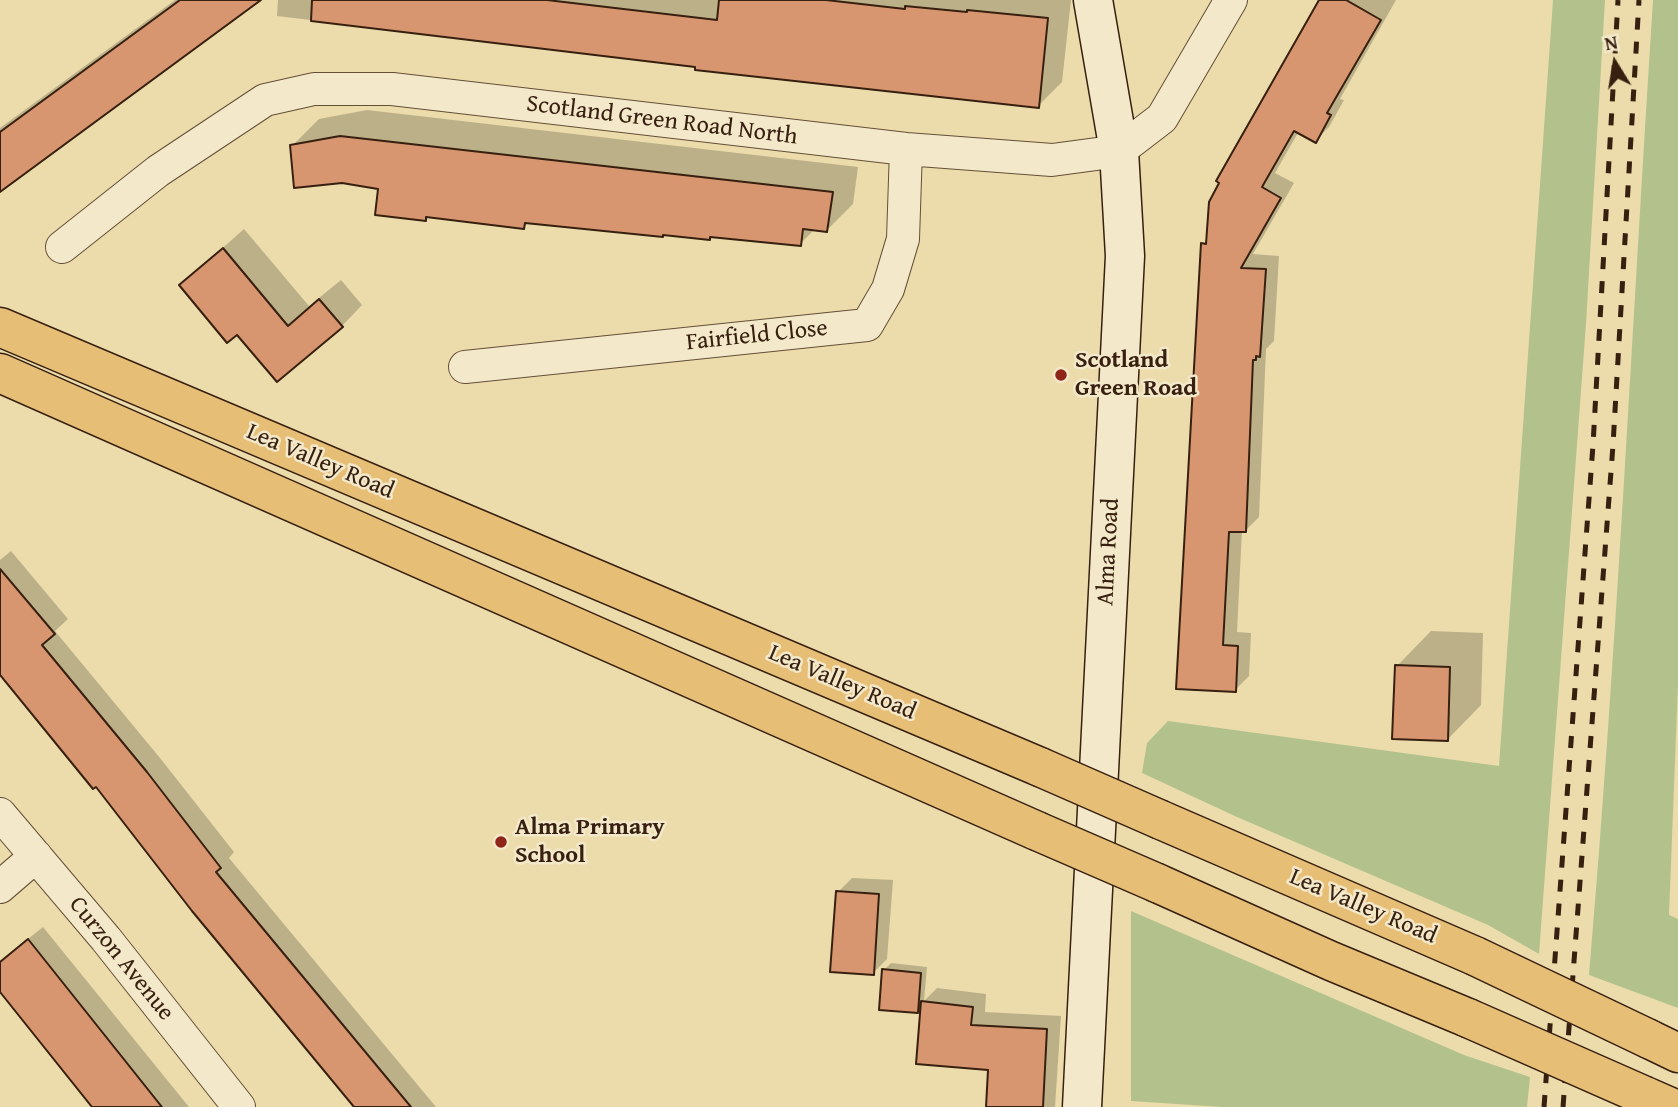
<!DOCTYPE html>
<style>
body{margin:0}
#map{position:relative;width:1678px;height:1107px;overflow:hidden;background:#ecdcac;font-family:"Gentium Book Plus",serif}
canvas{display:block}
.north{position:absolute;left:1580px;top:28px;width:70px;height:70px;-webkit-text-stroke:5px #f3e8c9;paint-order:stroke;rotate:349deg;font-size:19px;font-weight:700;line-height:28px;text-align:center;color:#372010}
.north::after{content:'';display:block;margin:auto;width:24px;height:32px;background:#372010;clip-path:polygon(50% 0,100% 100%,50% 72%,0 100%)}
</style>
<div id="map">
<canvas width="1678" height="1107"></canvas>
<div class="north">N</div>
</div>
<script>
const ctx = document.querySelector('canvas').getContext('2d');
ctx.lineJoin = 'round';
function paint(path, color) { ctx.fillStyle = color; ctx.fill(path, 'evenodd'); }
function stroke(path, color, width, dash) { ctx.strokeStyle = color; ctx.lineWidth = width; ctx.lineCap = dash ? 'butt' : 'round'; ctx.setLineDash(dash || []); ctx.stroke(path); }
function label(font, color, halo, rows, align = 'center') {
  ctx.font = font + ' "Gentium Book Plus",serif'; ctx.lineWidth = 5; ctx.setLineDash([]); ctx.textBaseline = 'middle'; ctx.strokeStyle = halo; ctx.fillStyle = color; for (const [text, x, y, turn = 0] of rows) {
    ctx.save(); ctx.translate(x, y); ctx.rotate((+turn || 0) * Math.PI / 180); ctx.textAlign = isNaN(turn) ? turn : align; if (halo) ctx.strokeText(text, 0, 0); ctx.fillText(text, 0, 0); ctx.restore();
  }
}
paint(new Path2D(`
 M 1553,0 L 1605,0 L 1586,324 L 1539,954 L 1488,925 L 1237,817 L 1142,773 L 1147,743 L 1168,721 L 1499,766 Z
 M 1653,0 L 1678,0 L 1678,684 L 1669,915 L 1678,919 L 1678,1008 L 1589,975 C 1617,650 1632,325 1653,0 Z
 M 1131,911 L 1464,1055 L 1530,1077 L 1527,1107 L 1222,1107 L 1131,1101 Z`), '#b3c28d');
paint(new Path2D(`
 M 175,0 L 255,0 L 0,190 L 0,128 Z
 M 278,0 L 1071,0 L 1062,82 L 1038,106 L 277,16 Z
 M 1321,0 L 1396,0 L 1340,99 L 1344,100 L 1329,127 L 1315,141 L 1299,131 L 1275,173 L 1294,183 L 1253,254 L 1279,256 L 1274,341 L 1266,349 L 1259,517 L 1245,531 L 1242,530 L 1237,632 L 1251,633 L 1249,676 L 1235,690 L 1178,687 L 1203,244 L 1208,239 Z
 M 367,110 L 858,167 L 853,204 L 827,230 L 815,229 L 800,244 L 529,221 L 524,227 L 429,216 L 425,220 L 380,188 L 292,146 L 319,119 Z
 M 244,229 L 309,306 L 341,280 L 362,305 L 342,326 L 237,332 L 181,285 Z
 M 11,551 L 68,619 L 55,631 L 160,758 L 234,852 L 229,858 L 436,1107 L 356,1107 L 96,784 L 0,675 L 0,560 Z
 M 1431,631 L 1483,633 L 1481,705 L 1447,740 L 1397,666 Z
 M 852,878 L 893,880 L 887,959 L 873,973 L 838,892 Z
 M 43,927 L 189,1107 L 94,1107 L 0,989 L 0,961 Z
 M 891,963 L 927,967 L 924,1001 L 937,988 L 986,994 L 985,1012 L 1061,1016 L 1055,1107 L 988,1107 L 990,1069 L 922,1006 L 917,1012 L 884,970 Z`), '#0003');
const building = new Path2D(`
 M 180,0 L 261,0 L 0,192 L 0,132 Z
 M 312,0 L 547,0 L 717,20 L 719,0 L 826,0 L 905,9 L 905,6 L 967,12 L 967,10 L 1048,18 L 1039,108 L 695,70 L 695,67 L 311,21 Z
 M 1319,0 L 1346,0 L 1381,20 L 1327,113 L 1331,115 L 1316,143 L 1294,131 L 1262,187 L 1281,198 L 1241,268 L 1266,269 L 1260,357 L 1256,356 L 1256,360 L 1253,360 L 1246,532 L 1229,532 L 1223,645 L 1238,646 L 1236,692 L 1176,689 L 1201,243 L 1206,244 L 1209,202 L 1219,183 L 1216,181 Z
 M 340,136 L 833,192 L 827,232 L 803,229 L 801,246 L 710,237 L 710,240 L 663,235 L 663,237 L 525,223 L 524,229 L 426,217 L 426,221 L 375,215 L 378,189 L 342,183 L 294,188 L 290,145 Z
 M 223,248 L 288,326 L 319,299 L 343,327 L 277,382 L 237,335 L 227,343 L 179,285 Z
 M 0,569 L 55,634 L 42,645 L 147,772 L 221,868 L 216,872 L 411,1107 L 354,1107 L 192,911 L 96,787 L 93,789 L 0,675 Z
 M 1395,665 L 1450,667 L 1448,741 L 1392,739 Z
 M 836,891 L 879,894 L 874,975 L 830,972 Z
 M 28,939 L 162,1107 L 92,1107 L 0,992 L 0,962 Z
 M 882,969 L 921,973 L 918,1013 L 879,1010 Z
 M 921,1001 L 973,1007 L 971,1025 L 1047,1029 L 1043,1107 L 986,1107 L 988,1070 L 916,1064 Z`);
paint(building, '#d89670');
stroke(building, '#372010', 2);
const street = new Path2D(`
 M 62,247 L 158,171 L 265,100 L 314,89 L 392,89 L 906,149 L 1052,160 L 1119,151 L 1162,118 L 1231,0
 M 465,367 L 867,325 L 888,289 L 903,239 L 906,149
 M 0,814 L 106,939 L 239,1107
 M 0,887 L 36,856`);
const secondary = new Path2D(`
 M 1082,1107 L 1125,256 L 1119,151 L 1093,0`);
const primary = new Path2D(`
 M 0,327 L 1040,767
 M 0,373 L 1037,831
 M 1161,820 L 1475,956
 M 1157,883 L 1331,961 L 1468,1018
 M 1649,1039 L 1678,1053
 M 1645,1096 L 1670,1107`);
stroke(street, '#644f37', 34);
stroke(secondary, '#372010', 41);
stroke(primary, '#372010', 41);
stroke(street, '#f3e8c9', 32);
stroke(secondary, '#f3e8c9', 38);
stroke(primary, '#e6be76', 38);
stroke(new Path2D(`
 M 1544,1107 L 1593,445 L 1618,0
 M 1563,1107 L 1613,445 L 1639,0`), '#372010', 5, [12, 12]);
const primaryBridge = new Path2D(`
 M 1040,767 L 1161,820
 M 1037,831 L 1157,883
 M 1475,956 L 1649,1039
 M 1468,1018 L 1645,1096`);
stroke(primaryBridge, '#372010', 41, []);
stroke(primaryBridge, '#e6be76', 38);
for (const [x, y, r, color] of [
 [1061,375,7,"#8f2418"],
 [501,842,7,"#8f2418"]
]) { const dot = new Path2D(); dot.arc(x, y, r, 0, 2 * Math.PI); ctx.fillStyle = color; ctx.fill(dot); stroke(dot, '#f3e8c9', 2.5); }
label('24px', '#372010', '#f3e8c9', [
 ["Scotland Green Road North",662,121,7],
 ["Fairfield Close",757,336,-6],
 ["Lea Valley Road",320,462,23],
 ["Alma Road",1109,552,-87],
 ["Lea Valley Road",842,683,23],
 ["Lea Valley Road",1363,907,23],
 ["Curzon Avenue",121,959,51]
]);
label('bold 24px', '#372010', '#f3e8c9', [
 ["Scotland",1075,361],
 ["Green Road",1075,389],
 ["Alma Primary",515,828],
 ["School",515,856]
], 'left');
</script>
